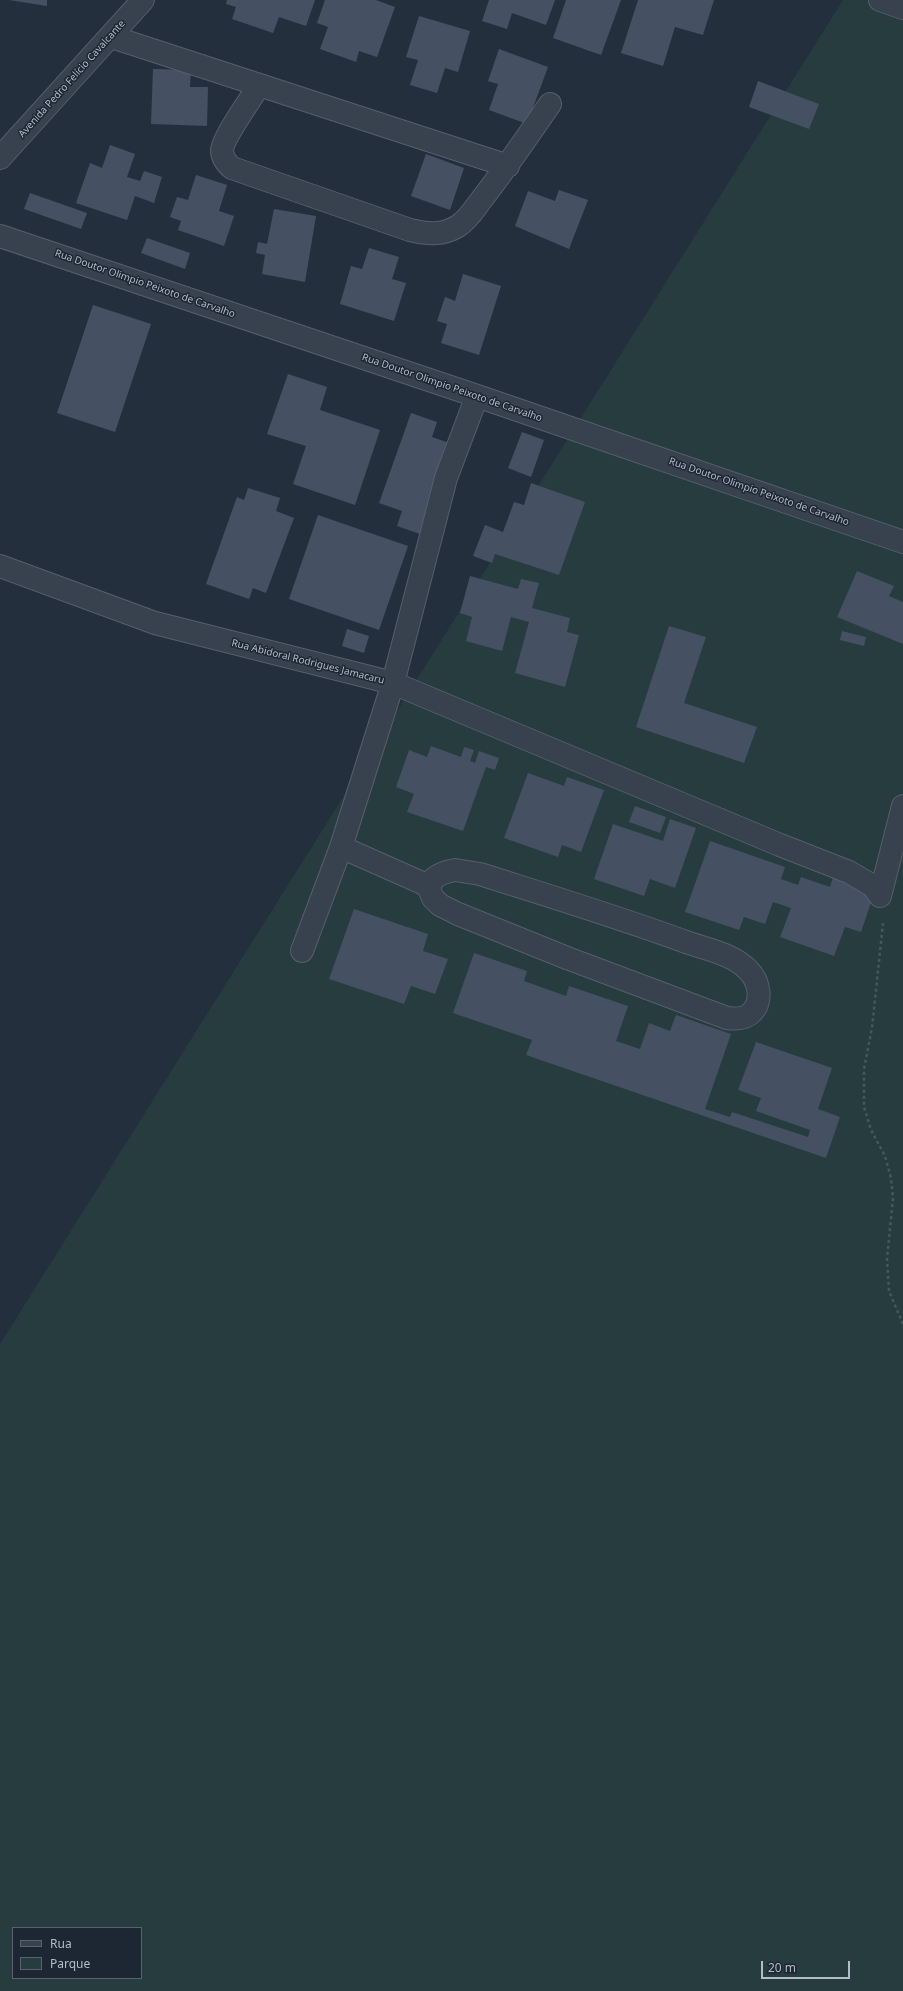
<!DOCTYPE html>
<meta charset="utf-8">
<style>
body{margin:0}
#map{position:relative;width:903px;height:1991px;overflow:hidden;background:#242f3e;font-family:"Noto Sans",sans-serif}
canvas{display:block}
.legend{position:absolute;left:12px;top:1927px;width:130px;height:52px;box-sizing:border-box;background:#1d2633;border:1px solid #59626f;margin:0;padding:5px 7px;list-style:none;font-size:12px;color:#b4bcc9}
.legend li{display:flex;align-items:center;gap:8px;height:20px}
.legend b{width:20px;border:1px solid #59626f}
.scale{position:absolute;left:761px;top:1961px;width:89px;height:18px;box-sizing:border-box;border:2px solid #b4bcc9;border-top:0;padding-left:5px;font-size:12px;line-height:14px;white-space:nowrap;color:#b4bcc9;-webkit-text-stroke:3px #1d2633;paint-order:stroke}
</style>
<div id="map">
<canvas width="903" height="1991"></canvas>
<ul class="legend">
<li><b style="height:5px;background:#38414e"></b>Rua</li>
<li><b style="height:11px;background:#263c3f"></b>Parque</li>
</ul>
<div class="scale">20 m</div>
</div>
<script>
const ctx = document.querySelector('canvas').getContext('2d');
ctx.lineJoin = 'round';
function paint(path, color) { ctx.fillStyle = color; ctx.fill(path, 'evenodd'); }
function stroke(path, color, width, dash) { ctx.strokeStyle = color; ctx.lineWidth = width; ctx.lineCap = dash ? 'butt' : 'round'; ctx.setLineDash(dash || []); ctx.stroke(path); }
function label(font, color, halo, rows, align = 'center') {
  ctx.font = font + ' "Noto Sans",sans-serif'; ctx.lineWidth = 3; ctx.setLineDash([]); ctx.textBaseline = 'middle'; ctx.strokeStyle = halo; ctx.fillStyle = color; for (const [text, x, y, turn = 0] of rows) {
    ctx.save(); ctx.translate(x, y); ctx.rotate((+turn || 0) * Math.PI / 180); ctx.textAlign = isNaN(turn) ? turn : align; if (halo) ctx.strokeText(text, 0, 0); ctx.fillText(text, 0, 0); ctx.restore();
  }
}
paint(new Path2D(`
 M 843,0 L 903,0 L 903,1991 L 0,1991 L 0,1344 ZM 13,1928 L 141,1928 L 141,1978 L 13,1978 Z`), '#263c3f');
paint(new Path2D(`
 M 9,0 L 47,0 L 47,6 Z
 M 227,0 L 315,0 L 306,26 L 279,17 L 273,33 L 232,19 L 236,7 L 226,4 Z
 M 325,0 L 376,0 L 395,7 L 377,57 L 359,51 L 356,62 L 320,49 L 328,27 L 317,23 Z
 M 489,0 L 555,0 L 546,25 L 512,13 L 507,29 L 482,21 Z
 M 566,0 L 621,0 L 601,55 L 553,38 Z
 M 638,0 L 714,0 L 703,35 L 675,27 L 663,66 L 621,53 Z
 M 419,16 L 470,31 L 458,72 L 445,68 L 437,93 L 410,85 L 418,60 L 406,57 Z
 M 499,49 L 548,67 L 527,124 L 489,110 L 498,84 L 488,81 Z
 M 153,69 L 191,70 L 190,87 L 208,87 L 207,126 L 151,124 Z
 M 758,81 L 819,104 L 809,129 L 749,107 Z
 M 110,145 L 135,154 L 127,177 L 140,181 L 144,171 L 162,177 L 154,203 L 135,196 L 127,220 L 76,203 L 90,163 L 102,168 Z
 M 426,154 L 464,168 L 450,210 L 411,196 Z
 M 196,175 L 227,185 L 219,211 L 234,216 L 224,246 L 178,230 L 181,221 L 170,217 L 177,197 L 188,200 Z
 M 559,190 L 588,200 L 569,249 L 515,226 L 528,191 L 555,201 Z
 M 30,193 L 87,213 L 81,229 L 24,209 Z
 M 274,209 L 316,216 L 305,282 L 262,274 L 265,255 L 256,253 L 258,242 L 267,244 Z
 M 147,238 L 190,253 L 185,269 L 141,253 Z
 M 369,248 L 399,257 L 392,279 L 406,283 L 394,321 L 340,304 L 351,266 L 362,269 Z
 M 463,274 L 501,286 L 479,355 L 441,343 L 447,324 L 437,321 L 445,297 L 455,301 Z
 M 93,305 L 151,324 L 115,432 L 57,413 Z
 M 288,374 L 327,387 L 320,410 L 380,430 L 355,505 L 293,484 L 306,446 L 267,434 Z
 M 411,413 L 437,422 L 432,437 L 452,444 L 420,534 L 397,526 L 402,511 L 379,503 Z
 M 522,432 L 544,440 L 531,477 L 508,468 Z
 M 531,483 L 585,502 L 559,575 L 495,554 L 492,563 L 473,556 L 485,525 L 503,532 L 514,502 L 524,505 Z
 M 248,488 L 280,498 L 276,511 L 294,518 L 266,593 L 253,588 L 249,599 L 206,584 L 237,497 L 244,500 Z
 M 318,515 L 408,546 L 379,630 L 289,599 Z
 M 857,571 L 894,586 L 889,596 L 903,602 L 903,644 L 837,617 Z
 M 470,576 L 518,589 L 521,579 L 539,583 L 532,608 L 570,618 L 567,632 L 579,635 L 565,687 L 515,673 L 529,622 L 511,617 L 502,651 L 466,641 L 472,617 L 460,613 Z
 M 669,626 L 706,637 L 684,703 L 757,727 L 744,763 L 636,727 Z
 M 347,629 L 369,636 L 364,653 L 342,646 Z
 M 842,631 L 866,637 L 864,646 L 840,640 Z
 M 431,746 L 461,757 L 464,747 L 474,750 L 470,761 L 475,763 L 479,751 L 499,758 L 495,770 L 486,767 L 463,831 L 407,812 L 414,794 L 396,787 L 409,750 L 427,757 Z
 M 528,773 L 564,786 L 567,777 L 604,790 L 581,852 L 562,845 L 558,857 L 504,838 Z
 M 635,806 L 666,817 L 660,833 L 629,822 Z
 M 670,819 L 696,828 L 675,888 L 650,879 L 644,896 L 594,879 L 613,824 L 663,841 Z
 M 710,841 L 785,867 L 781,879 L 798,885 L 801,877 L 830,887 L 833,877 L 875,891 L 861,932 L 845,927 L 834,956 L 780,937 L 791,908 L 773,902 L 765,924 L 744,917 L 739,930 L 685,912 Z
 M 354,909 L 428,934 L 423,951 L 448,959 L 435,994 L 411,986 L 404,1004 L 329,979 Z
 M 474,953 L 527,971 L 524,981 L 566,996 L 569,986 L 628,1006 L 616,1041 L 640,1049 L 649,1023 L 670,1031 L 676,1015 L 731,1034 L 705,1109 L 730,1117 L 732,1112 L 808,1137 L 810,1130 L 756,1111 L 761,1098 L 738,1090 L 756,1042 L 832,1068 L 818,1109 L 840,1117 L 826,1158 L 526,1055 L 532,1040 L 453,1013 Z`), '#455162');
const minor = new Path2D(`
 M 880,0 L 903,8
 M 112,37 L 508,166
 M 259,85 C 252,98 223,137 222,150 C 222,158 226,163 232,168 L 410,230 C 427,234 442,236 458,226 C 468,220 475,208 482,199 C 506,168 528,136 550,104
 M 0,158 L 143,0
 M 0,236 L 477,396 L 903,542
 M 0,566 L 155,623 L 393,683 L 780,845 L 849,872 L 873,886 L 880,896
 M 341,847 L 429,886
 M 455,870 L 480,874 C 549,896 618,917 686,942 C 706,949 734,954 749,971 C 759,981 763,1001 752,1012 C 746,1019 735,1019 727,1018 L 567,958 L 458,914 L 440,905 L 433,898 L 429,889 C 430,876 444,872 455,870 Z
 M 880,896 L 903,806
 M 302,951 L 341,847 L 393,683 L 446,478 L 477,396`);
stroke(minor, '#565f6c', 24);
stroke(new Path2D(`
 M 883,923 L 872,1028 L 864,1069 L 864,1107 L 871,1130 L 885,1156 L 891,1178 L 893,1198 L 887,1259 L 889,1291 L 903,1324`), '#44595c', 2.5, [3, 3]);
stroke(minor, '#38414e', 22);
label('10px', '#b4bcc9', '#1d2633', [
 ["Avenida Pedro Felício Cavalcante",72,79,-48],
 ["Rua Doutor Olimpio Peixoto de Carvalho",145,284,19],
 ["Rua Doutor Olimpio Peixoto de Carvalho",452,388,19],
 ["Rua Doutor Olimpio Peixoto de Carvalho",759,492,19],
 ["Rua Abidoral Rodrigues Jamacaru",308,662,14]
]);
</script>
